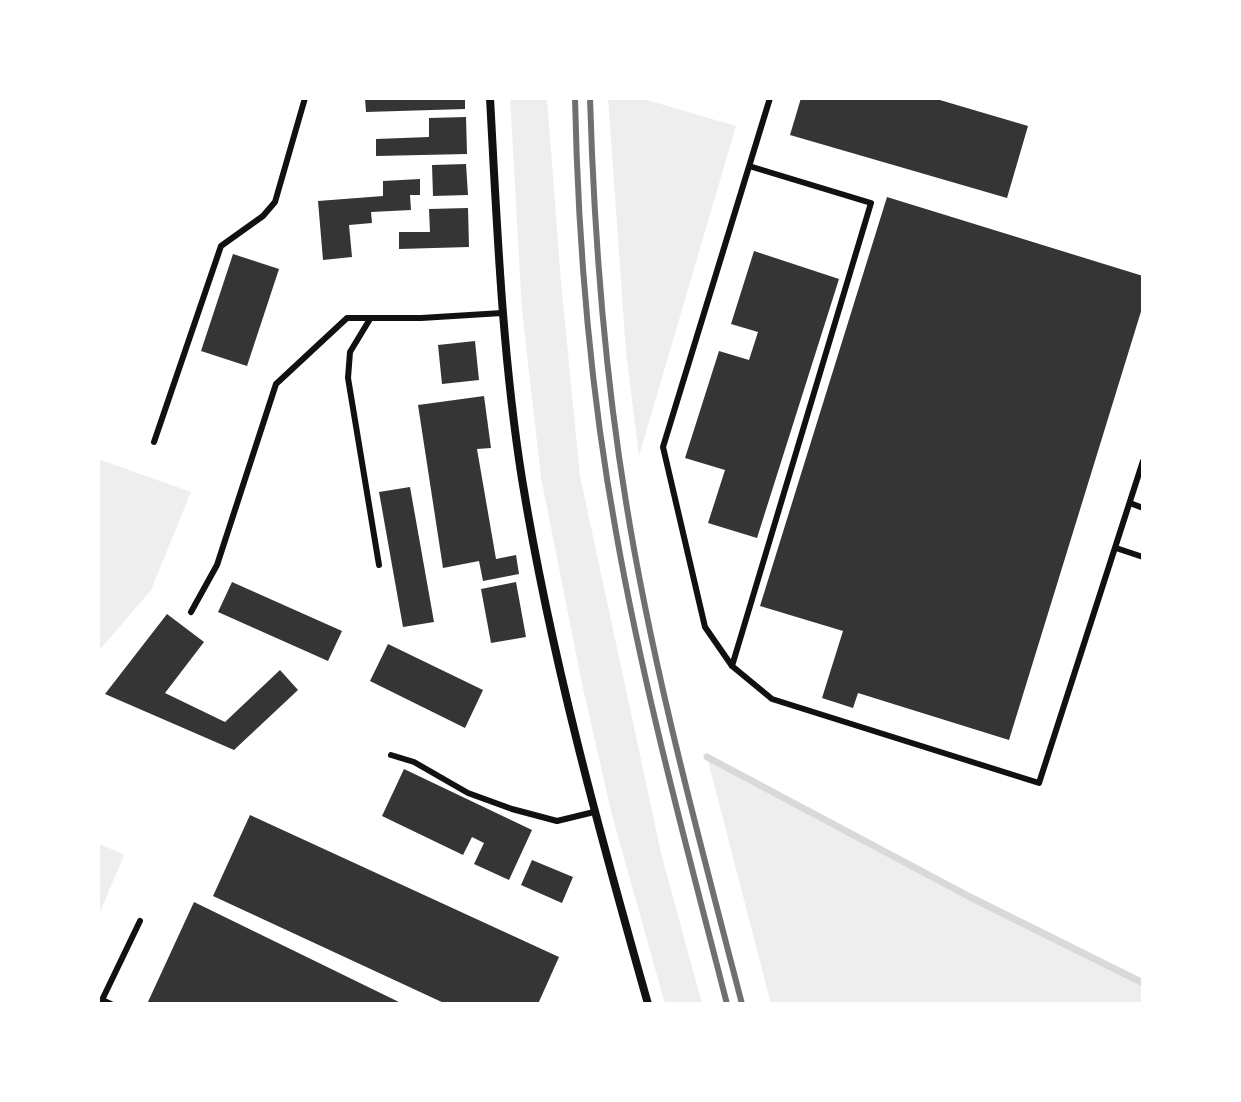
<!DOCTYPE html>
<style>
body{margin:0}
#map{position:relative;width:1241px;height:1102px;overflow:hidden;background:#fff;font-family:"Roboto Serif",serif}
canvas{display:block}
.frame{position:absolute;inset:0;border:100px solid #fff;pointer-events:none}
</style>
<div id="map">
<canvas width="1241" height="1102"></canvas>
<div class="frame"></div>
</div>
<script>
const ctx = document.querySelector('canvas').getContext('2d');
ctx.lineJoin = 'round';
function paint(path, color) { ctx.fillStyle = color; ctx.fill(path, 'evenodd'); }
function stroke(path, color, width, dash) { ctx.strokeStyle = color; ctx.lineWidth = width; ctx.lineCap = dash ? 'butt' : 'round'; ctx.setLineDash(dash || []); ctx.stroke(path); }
paint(new Path2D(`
 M 510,98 L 547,98 L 561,282 L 580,476 L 661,853 L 702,1004 L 665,1004 L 612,815 L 582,684 L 541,477 L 522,310 Z
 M 608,98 L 640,98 L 736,126 L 639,456 L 626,352 Z
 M 98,459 L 191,492 L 151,590 L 98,652 Z
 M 707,757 L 970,897 L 1143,983 L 1143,1004 L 771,1004 Z
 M 98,843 L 124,855 L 98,917 Z`), '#eee');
stroke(new Path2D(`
 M 707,757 L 970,897 L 1143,983`), '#d9d9d9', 7);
paint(new Path2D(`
 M 365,98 L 465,98 L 465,109 L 366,112 Z
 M 801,98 L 933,98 L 1028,126 L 1007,198 L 790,135 Z
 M 466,117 L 467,154 L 376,156 L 376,139 L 429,137 L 429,118 Z
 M 466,164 L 468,195 L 433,196 L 432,165 Z
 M 420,179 L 420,195 L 410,195 L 411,210 L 371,212 L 372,223 L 349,225 L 352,257 L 323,260 L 318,201 L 383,196 L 383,181 Z
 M 887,197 L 1143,276 L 1143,305 L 1009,740 L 858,693 L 853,708 L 822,698 L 843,631 L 760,606 Z
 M 468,208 L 469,247 L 399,249 L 399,232 L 430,232 L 429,209 Z
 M 754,251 L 839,279 L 757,538 L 708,523 L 725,470 L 685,458 L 719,351 L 749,360 L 758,332 L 731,324 Z
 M 233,254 L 279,269 L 247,366 L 201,351 Z
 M 475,341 L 479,380 L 442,384 L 438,345 Z
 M 484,396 L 491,448 L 477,449 L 496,559 L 516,555 L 519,574 L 483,581 L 479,561 L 443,568 L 418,405 Z
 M 410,487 L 434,622 L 403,627 L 379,492 Z
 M 232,582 L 342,631 L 328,661 L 218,612 Z
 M 516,582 L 526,637 L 491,643 L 481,589 Z
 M 167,614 L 204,642 L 165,693 L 225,722 L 280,670 L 298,690 L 234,750 L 105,694 Z
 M 388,644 L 483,690 L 465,728 L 370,681 Z
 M 404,769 L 532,830 L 509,880 L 474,864 L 484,843 L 472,837 L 463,855 L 382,816 Z
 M 250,815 L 559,957 L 538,1004 L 446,1004 L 213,896 Z
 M 532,860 L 573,877 L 562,903 L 521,885 Z
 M 194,902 L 403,1004 L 147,1004 Z`), '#353535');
stroke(new Path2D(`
 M 770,98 L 663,447 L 705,627 L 732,666 L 772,699 L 1039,783 L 1143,461
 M 370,319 L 350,352 L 348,378 L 379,565
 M 154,442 L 221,246 L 263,216 L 275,202 L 305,98
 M 1130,503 L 1143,508
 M 1116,548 L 1143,557
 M 191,612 L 217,565 L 276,384 L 347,318 L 421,318 L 502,313
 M 732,666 L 871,203 L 749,166
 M 391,755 L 414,762 L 468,793 L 512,809 L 557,821 L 594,812
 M 111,1004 L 102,1000 L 140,921`), '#111', 6);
stroke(new Path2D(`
 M 490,98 C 497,225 502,353 522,479 C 551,657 599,831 648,1004`), '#111', 8);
stroke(new Path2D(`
 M 575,98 C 578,243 590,389 616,532 C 644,691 687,848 727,1004
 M 590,98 C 594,233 604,368 626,502 C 653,671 699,838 742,1004`), '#707070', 6);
</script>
